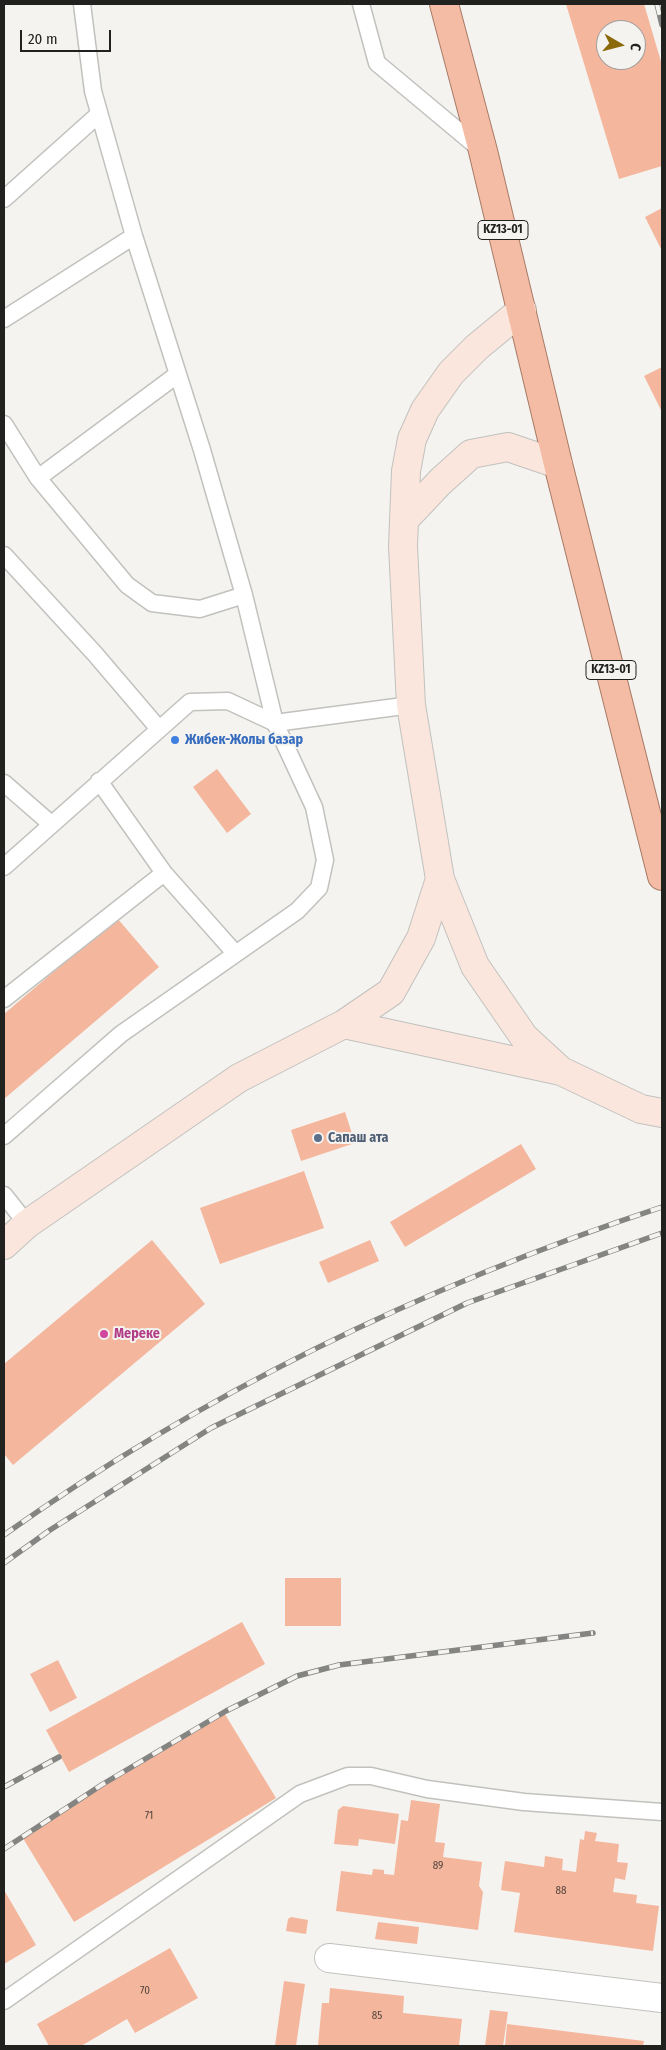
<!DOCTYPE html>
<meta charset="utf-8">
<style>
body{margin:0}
#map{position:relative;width:666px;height:2050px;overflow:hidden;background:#f4f3f0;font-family:"Fira Sans Condensed",sans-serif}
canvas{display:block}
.frame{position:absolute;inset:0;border:5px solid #212120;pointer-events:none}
.north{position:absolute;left:596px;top:20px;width:50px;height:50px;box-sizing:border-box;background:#f4f3f0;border:1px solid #a09f9d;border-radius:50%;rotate:98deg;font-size:14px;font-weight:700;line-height:20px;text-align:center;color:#212120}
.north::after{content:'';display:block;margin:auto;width:18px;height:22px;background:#8b6909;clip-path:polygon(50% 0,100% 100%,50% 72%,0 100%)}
.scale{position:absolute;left:20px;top:30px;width:91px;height:22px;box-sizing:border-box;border:2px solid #212120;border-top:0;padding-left:6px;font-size:15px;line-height:18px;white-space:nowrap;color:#212120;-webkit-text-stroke:4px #f4f3f0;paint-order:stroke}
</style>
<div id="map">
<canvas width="666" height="2050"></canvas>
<div class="frame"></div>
<div class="north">С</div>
<div class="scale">20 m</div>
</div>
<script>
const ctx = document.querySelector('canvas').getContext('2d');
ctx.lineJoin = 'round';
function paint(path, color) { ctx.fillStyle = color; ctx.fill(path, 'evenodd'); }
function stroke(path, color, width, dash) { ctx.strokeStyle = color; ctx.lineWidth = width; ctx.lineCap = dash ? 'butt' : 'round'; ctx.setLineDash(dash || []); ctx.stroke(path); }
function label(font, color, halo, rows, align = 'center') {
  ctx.font = font + ' "Fira Sans Condensed",sans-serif'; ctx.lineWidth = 4; ctx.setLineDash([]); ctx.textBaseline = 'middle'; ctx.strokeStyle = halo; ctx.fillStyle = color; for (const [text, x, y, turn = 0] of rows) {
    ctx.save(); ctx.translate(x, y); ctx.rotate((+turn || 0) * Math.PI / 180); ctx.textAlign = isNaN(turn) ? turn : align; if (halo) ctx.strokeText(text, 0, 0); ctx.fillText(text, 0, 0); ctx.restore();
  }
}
paint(new Path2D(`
 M 566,4 L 644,4 L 662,65 L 662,166 L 619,179 ZM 606,30 L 636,30 L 636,60 L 606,60 Z
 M 662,208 L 662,251 L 645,217 Z
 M 662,367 L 662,412 L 644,376 Z
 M 217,769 L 251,814 L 227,833 L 193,787 Z
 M 117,918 L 159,967 L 4,1099 L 4,1014 Z
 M 345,1112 L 355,1143 L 301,1161 L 291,1130 Z
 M 521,1144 L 536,1169 L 405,1247 L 390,1222 Z
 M 304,1171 L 324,1228 L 220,1264 L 200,1208 Z
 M 152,1240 L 205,1304 L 13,1465 L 4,1454 L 4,1364 Z
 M 370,1240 L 379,1261 L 328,1283 L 319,1262 Z
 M 285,1578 L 341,1578 L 341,1626 L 285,1626 Z
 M 242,1622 L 265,1664 L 69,1772 L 46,1730 Z
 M 58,1660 L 77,1698 L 50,1712 L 30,1674 Z
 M 223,1711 L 276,1798 L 74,1922 L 21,1835 Z
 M 411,1800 L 440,1804 L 435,1842 L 445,1843 L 443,1857 L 482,1862 L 479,1886 L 483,1892 L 478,1930 L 336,1911 L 341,1871 L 372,1875 L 373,1869 L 384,1870 L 384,1874 L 394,1875 L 401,1820 L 408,1821 Z
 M 343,1806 L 399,1814 L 395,1844 L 359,1839 L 358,1846 L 334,1844 L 338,1810 Z
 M 585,1831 L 597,1833 L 595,1841 L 619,1844 L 617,1862 L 628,1863 L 625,1880 L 615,1878 L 613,1892 L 637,1895 L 636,1903 L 659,1906 L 653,1951 L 514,1932 L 520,1893 L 501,1890 L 505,1861 L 544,1867 L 545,1856 L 563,1859 L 562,1870 L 576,1872 L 580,1839 L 584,1840 Z
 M 4,1890 L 36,1945 L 4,1964 Z
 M 291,1917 L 308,1920 L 306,1934 L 286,1931 L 288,1919 Z
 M 378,1922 L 419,1927 L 417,1944 L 375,1939 Z
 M 170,1948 L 198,1998 L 135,2033 L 127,2019 L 81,2046 L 49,2046 L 37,2024 Z
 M 284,1981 L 305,1984 L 296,2046 L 275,2046 Z
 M 330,1988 L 404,1996 L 403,2013 L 462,2019 L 459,2046 L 318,2045 L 322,2003 L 329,2003 Z
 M 490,2010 L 508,2012 L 503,2046 L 485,2046 Z
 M 507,2024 L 644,2041 L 643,2046 L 505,2046 Z`), '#f4b69c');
const service = new Path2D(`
 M 361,4 L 377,63 L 480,149
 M 4,199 L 99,114
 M 4,319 L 134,236
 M 4,424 L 38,478 L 127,585 L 152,603 L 200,609 L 244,595
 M 38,478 L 178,374
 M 4,555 L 95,654 L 159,729
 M 99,781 L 164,873 L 235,953
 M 4,783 L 51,824
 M 4,867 L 190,702 L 228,701 L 275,723 L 411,705
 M 4,999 L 164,873
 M 4,1136 L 121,1034 L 297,911 L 319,888 L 325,860 L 314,807 L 275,723 L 244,595 L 202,450 L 134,236 L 93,91 L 82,4
 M 4,1195 L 27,1224
 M 4,2001 L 300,1794 L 348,1776 L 371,1776 L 427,1789 L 524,1802 L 662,1812`);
const minor = new Path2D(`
 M 329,1958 L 662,1998`);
const secondary = new Path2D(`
 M 522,310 L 477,347 L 451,373 L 425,410 L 412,439 L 406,471 L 403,546 L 411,705 L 440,879 L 475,966 L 524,1037 L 561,1071
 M 406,518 L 440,482 L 471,454 L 508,447 L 558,464
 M 344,1024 L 561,1071 L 641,1109 L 662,1113
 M 4,1245 L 27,1224 L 239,1078 L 344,1024 L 391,992 L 421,938 L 440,879`);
const trunk = new Path2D(`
 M 444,4 L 483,151 L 558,464 L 662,876`);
stroke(service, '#c1c1be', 19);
stroke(minor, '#c1c1be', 30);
stroke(secondary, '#c1c1be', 30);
stroke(trunk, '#a87b67', 30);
stroke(service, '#fff', 16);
stroke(minor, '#fff', 28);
stroke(secondary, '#fbe6dd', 28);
stroke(trunk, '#f4bca4', 28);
const rail = new Path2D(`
 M 657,4 L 662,25
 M 4,1535 C 205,1392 428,1284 662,1207
 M 4,1563 L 50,1530 L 211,1428 L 467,1303 L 662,1233
 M 4,1787 L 59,1757
 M 4,1849 L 103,1784 L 226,1711 L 297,1676 L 339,1665 L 593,1633`);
stroke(rail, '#848482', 5.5);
stroke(rail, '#f4f3f0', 4, [11]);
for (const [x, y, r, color] of [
 [175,740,5,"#3f7fe0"],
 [318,1138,5,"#5c6f8a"],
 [104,1334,5,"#d1479c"]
]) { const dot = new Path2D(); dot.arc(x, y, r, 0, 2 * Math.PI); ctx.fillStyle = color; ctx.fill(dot); stroke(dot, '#f4f3f0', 2); }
label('11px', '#56463f', null, [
 ["71",149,1816],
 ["89",438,1866],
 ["88",561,1891],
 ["70",145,1991],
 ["85",377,2016]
]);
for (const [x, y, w] of [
 [503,230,50],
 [611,670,50]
]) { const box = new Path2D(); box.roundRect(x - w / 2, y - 9.5, w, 19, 4); ctx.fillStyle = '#f4f3f0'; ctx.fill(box); stroke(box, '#212120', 1); }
label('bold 12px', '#212120', null, [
 ["KZ13-01",503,230],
 ["KZ13-01",611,670]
]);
label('bold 14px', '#366cbe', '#f4f3f0', [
 ["Жибек-Жолы базар",185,740]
], 'left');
label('bold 14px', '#4e5e75', '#f4f3f0', [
 ["Сапаш ата",328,1138]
], 'left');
label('bold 14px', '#b23c85', '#f4f3f0', [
 ["Мереке",114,1334]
], 'left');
</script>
